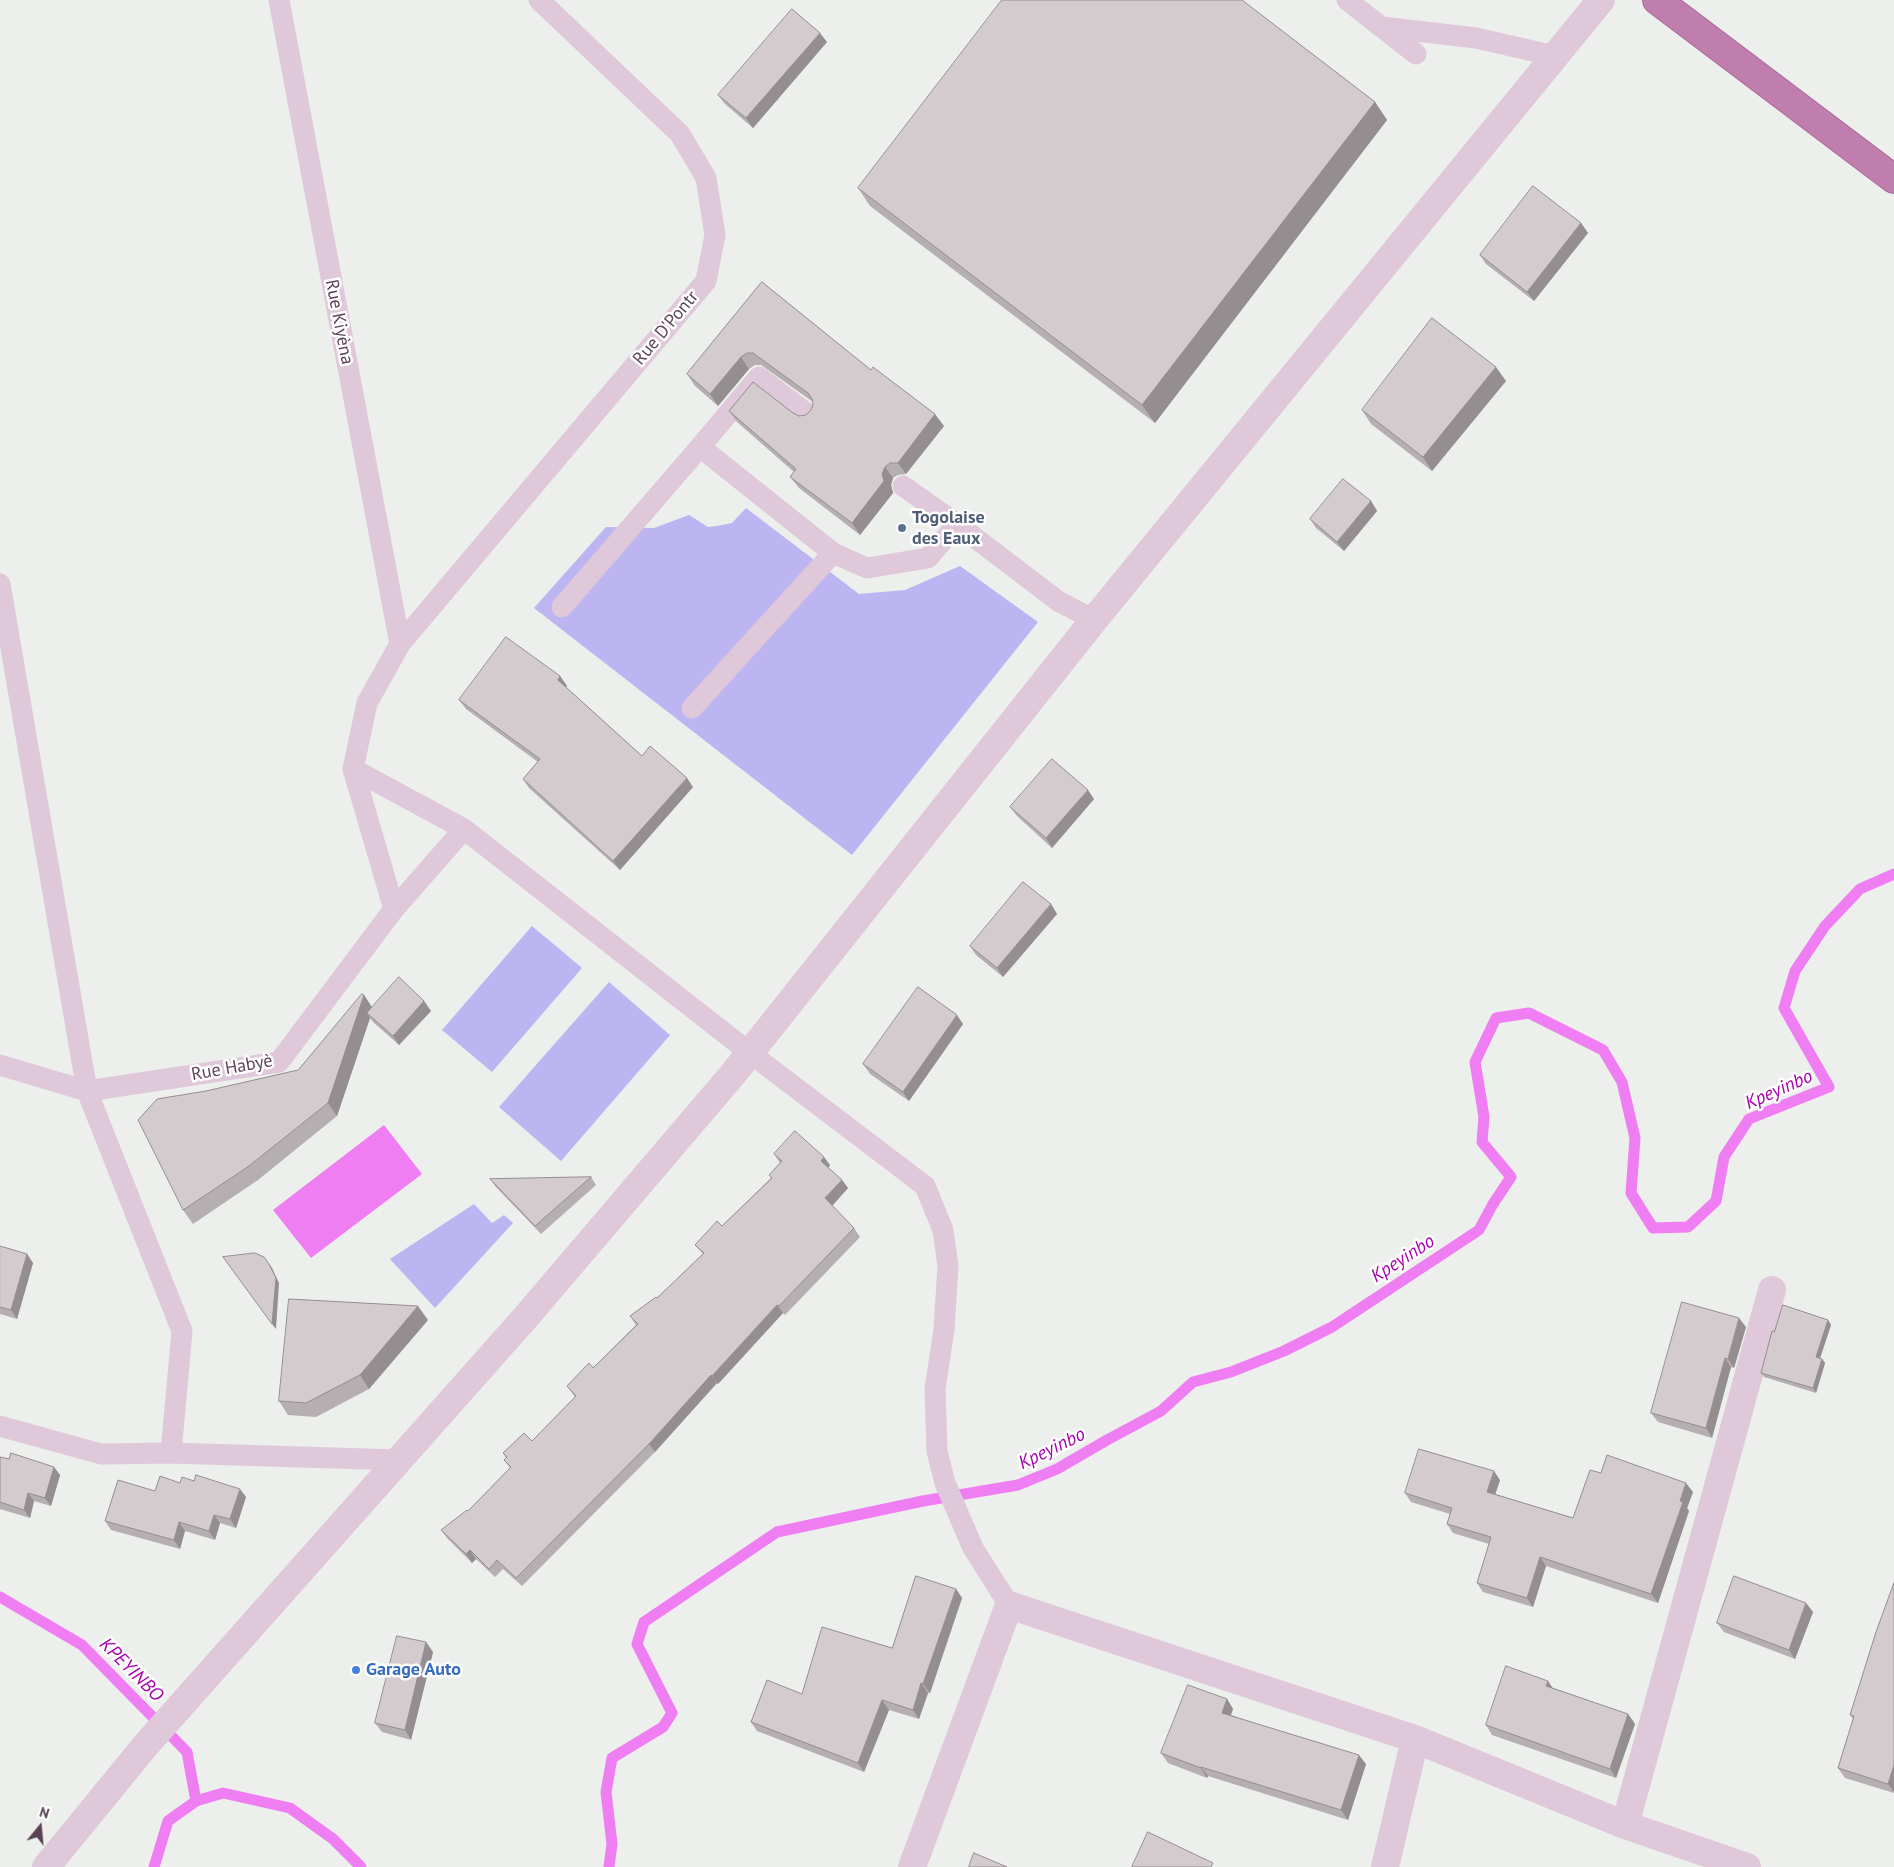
<!DOCTYPE html>
<meta charset="utf-8">
<style>
body{margin:0}
#map{position:relative;width:1894px;height:1867px;overflow:hidden;background:#ecefeb;font-family:"PT Sans",sans-serif}
canvas{display:block}
.north{position:absolute;left:15px;top:1802px;width:50px;height:50px;-webkit-text-stroke:4px #fff;paint-order:stroke;rotate:17deg;font-size:14px;font-weight:700;line-height:20px;text-align:center;color:#5b4355}
.north::after{content:'';display:block;margin:auto;width:18px;height:22px;background:#5b4355;clip-path:polygon(50% 0,100% 100%,50% 72%,0 100%)}
</style>
<div id="map">
<canvas width="1894" height="1867"></canvas>
<div class="north">N</div>
</div>
<script>
const ctx = document.querySelector('canvas').getContext('2d');
ctx.lineJoin = 'round';
function paint(path, color) { ctx.fillStyle = color; ctx.fill(path, 'evenodd'); }
function stroke(path, color, width, dash) { ctx.strokeStyle = color; ctx.lineWidth = width; ctx.lineCap = dash ? 'butt' : 'round'; ctx.setLineDash(dash || []); ctx.stroke(path); }
function label(font, color, halo, rows, align = 'center') {
  ctx.font = font + ' "PT Sans",sans-serif'; ctx.lineWidth = 5; ctx.setLineDash([]); ctx.textBaseline = 'middle'; ctx.strokeStyle = halo; ctx.fillStyle = color; for (const [text, x, y, turn = 0] of rows) {
    ctx.save(); ctx.translate(x, y); ctx.rotate((+turn || 0) * Math.PI / 180); ctx.textAlign = isNaN(turn) ? turn : align; if (halo) ctx.strokeText(text, 0, 0); ctx.fillText(text, 0, 0); ctx.restore();
  }
}
paint(new Path2D(`
 M 746,508 L 859,594 L 905,590 L 960,566 L 1038,622 L 852,855 L 534,608 L 606,527 L 654,528 L 689,515 L 708,527 L 717,526 L 732,523 Z
 M 532,926 L 582,968 L 492,1072 L 442,1030 Z
 M 609,982 L 670,1035 L 561,1161 L 499,1107 Z
 M 474,1204 L 492,1223 L 504,1215 L 513,1223 L 435,1308 L 390,1259 Z`), '#bdb4f2');
paint(new Path2D(`
 M 384,1125 L 422,1174 L 311,1258 L 273,1210 Z`), '#ef7ef3');
stroke(new Path2D(`
 M 0,1597 L 82,1645 L 187,1752 L 196,1801
 M 154,1867 L 168,1821 L 196,1801 L 223,1793 L 290,1808 L 333,1839 L 361,1867
 M 609,1867 L 612,1844 L 606,1792 L 612,1758 L 663,1727 L 672,1713 L 637,1644 L 644,1622 L 777,1532 L 923,1501 L 1018,1485 L 1057,1469 L 1107,1440 L 1161,1411 L 1193,1382 L 1231,1372 L 1284,1351 L 1332,1327 L 1479,1230 L 1493,1204 L 1511,1177 L 1482,1142 L 1484,1117 L 1475,1062 L 1496,1018 L 1529,1013 L 1603,1050 L 1622,1082 L 1635,1138 L 1631,1193 L 1653,1228 L 1688,1227 L 1716,1201 L 1724,1157 L 1749,1119 L 1829,1087 L 1784,1008 L 1795,971 L 1825,926 L 1860,889 L 1894,874`), '#ef7ef3', 11);
const highway = new Path2D(`
 M 1657,0 L 1894,179`);
stroke(highway, '#ac6a99', 30);
stroke(new Path2D(`
 M 279,0 L 400,644
 M 1347,0 L 1416,54
 M 1382,27 L 1476,38 L 1555,56
 M 809,415 L 759,377 L 700,447 L 833,553 L 867,568 L 928,558 L 957,524
 M 903,486 L 957,524 L 1058,601 L 1094,620
 M 0,584 L 87,1091 L 182,1331 L 171,1453
 M 562,607 L 700,447
 M 692,708 L 833,553
 M 353,769 L 367,703 L 400,644 L 706,281 L 715,235 L 706,178 L 680,134 L 539,0
 M 464,829 L 394,909 L 353,769 L 464,829 L 750,1053 L 925,1186 L 943,1230 L 948,1266 L 944,1329 L 935,1389 L 937,1451 L 945,1483 L 973,1548 L 1009,1605
 M 0,1065 L 87,1091 L 279,1062 L 394,909
 M 0,1426 L 101,1454 L 171,1453 L 399,1460`), '#dec8d9', 21);
stroke(new Path2D(`
 M 1625,1825 L 1772,1290
 M 46,1867 L 145,1746 L 525,1318 L 733,1074 L 1094,620 L 1601,0
 M 912,1867 L 1009,1605 L 1415,1739 L 1625,1825 L 1747,1867
 M 1385,1867 L 1415,1739`), '#dec8d9', 28);
stroke(highway, '#c07eae', 28);
paint(new Path2D(`
 M 827,42 L 753,128 L 725,104 L 718,95 Z
 M 1375,102 L 1387,120 L 1155,423 L 870,206 L 858,188 Z
 M 1581,223 L 1588,233 L 1534,301 L 1486,264 L 1480,255 Z
 M 762,282 L 871,370 L 944,426 L 906,474 L 898,475 L 893,478 L 891,485 L 893,493 L 860,535 L 799,488 L 790,477 L 794,472 L 737,422 L 729,411 L 793,413 L 799,416 L 806,415 L 811,410 L 813,404 L 813,402 L 761,365 L 755,365 L 749,369 L 718,406 L 695,386 L 687,374 Z
 M 1506,381 L 1432,471 L 1371,424 L 1362,410 Z
 M 1371,501 L 1377,511 L 1344,551 L 1316,528 L 1310,519 Z
 M 560,676 L 567,686 L 566,687 L 642,756 L 693,787 L 620,870 L 529,788 L 523,779 L 538,762 L 466,709 L 459,700 Z
 M 1094,799 L 1052,848 L 1017,816 L 1010,807 Z
 M 1051,904 L 1057,914 L 1003,977 L 976,955 L 970,946 Z
 M 364,995 L 372,1007 L 424,1001 L 431,1011 L 399,1045 L 373,1022 L 370,1018 L 337,1116 L 258,1180 L 193,1224 L 183,1210 L 206,1091 L 298,1070 Z
 M 963,1024 L 909,1101 L 870,1074 L 863,1064 Z
 M 774,1154 L 830,1165 L 828,1168 L 842,1180 L 848,1188 L 832,1206 L 854,1228 L 860,1237 L 785,1315 L 783,1313 L 718,1384 L 717,1383 L 655,1452 L 522,1586 L 503,1569 L 495,1577 L 476,1559 L 472,1563 L 447,1538 L 441,1530 L 468,1511 L 510,1468 L 504,1460 L 506,1458 L 503,1453 L 532,1441 L 575,1397 L 567,1386 L 593,1368 L 636,1325 L 630,1316 L 657,1298 L 703,1254 L 695,1245 L 722,1226 L 771,1178 L 769,1175 L 780,1163 Z
 M 591,1177 L 596,1185 L 541,1234 L 496,1187 L 490,1179 Z
 M 0,1246 L 27,1254 L 33,1263 L 17,1319 L 0,1314 Z
 M 428,1320 L 369,1389 L 316,1417 L 288,1415 L 279,1401 Z
 M 1828,1320 L 1831,1325 L 1820,1358 L 1822,1359 L 1825,1363 L 1816,1393 L 1764,1377 L 1761,1373 L 1774,1332 Z
 M 1746,1327 L 1734,1368 L 1731,1367 L 1712,1438 L 1658,1422 L 1651,1413 Z
 M 0,1457 L 54,1467 L 60,1475 L 51,1506 L 34,1501 L 30,1518 L 0,1509 Z
 M 1601,1473 L 1693,1492 L 1687,1508 L 1689,1511 L 1658,1603 L 1546,1566 L 1533,1607 L 1483,1592 L 1477,1583 L 1489,1544 L 1453,1533 L 1447,1524 L 1450,1514 L 1411,1502 L 1405,1493 L 1500,1480 L 1495,1494 L 1573,1518 Z
 M 180,1483 L 246,1497 L 236,1528 L 220,1523 L 215,1540 L 185,1531 L 180,1549 L 111,1530 L 105,1521 L 155,1491 Z
 M 1894,1583 L 1894,1793 L 1845,1778 L 1838,1768 L 1853,1719 L 1850,1715 Z
 M 956,1589 L 962,1598 L 930,1693 L 928,1693 L 919,1719 L 889,1710 L 864,1772 L 757,1731 L 751,1722 L 892,1648 Z
 M 1806,1603 L 1813,1612 L 1795,1659 L 1724,1632 L 1717,1623 Z
 M 426,1642 L 433,1652 L 411,1740 L 382,1732 L 375,1723 Z
 M 1553,1688 L 1628,1714 L 1635,1724 L 1616,1778 L 1492,1735 L 1486,1725 Z
 M 1227,1699 L 1233,1709 L 1231,1715 L 1366,1764 L 1348,1820 L 1208,1776 L 1207,1778 L 1168,1763 L 1161,1753 Z`), '#b6afb2');
paint(new Path2D(`
 M 820,33 L 827,42 L 753,128 L 746,118 Z
 M 1375,102 L 1387,120 L 1155,423 L 1142,405 Z
 M 1581,223 L 1588,233 L 1534,301 L 1527,292 Z
 M 741,357 L 749,369 L 718,406 L 710,394 Z
 M 1496,367 L 1506,381 L 1432,471 L 1423,457 Z
 M 935,414 L 944,426 L 906,474 L 898,463 Z
 M 885,467 L 893,478 L 891,485 L 893,493 L 860,535 L 852,523 L 882,474 Z
 M 1371,501 L 1377,511 L 1344,551 L 1337,542 Z
 M 560,676 L 567,686 L 564,689 L 558,680 Z
 M 687,778 L 693,787 L 620,870 L 613,861 Z
 M 1088,790 L 1094,799 L 1052,848 L 1046,838 Z
 M 1051,904 L 1057,914 L 1003,977 L 997,968 Z
 M 364,995 L 373,1009 L 367,1013 L 370,1018 L 337,1116 L 328,1103 Z
 M 424,1001 L 431,1011 L 399,1045 L 393,1036 Z
 M 957,1015 L 963,1024 L 909,1101 L 903,1092 Z
 M 824,1157 L 830,1165 L 827,1170 L 821,1161 Z
 M 842,1180 L 848,1188 L 831,1207 L 825,1198 Z
 M 27,1254 L 33,1263 L 17,1319 L 11,1310 Z
 M 269,1264 L 272,1268 L 279,1283 L 276,1329 L 272,1324 Z
 M 777,1305 L 783,1313 L 718,1384 L 712,1376 Z
 M 418,1306 L 428,1320 L 369,1389 L 360,1375 Z
 M 1739,1318 L 1746,1327 L 1734,1368 L 1728,1359 Z
 M 1828,1320 L 1831,1325 L 1819,1361 L 1816,1357 Z
 M 1725,1358 L 1731,1367 L 1712,1438 L 1706,1428 Z
 M 1822,1359 L 1825,1363 L 1816,1393 L 1813,1388 Z
 M 711,1375 L 717,1383 L 655,1452 L 649,1444 Z
 M 54,1467 L 60,1475 L 51,1506 L 45,1498 Z
 M 1494,1471 L 1500,1480 L 1493,1501 L 1487,1492 Z
 M 1686,1483 L 1693,1492 L 1687,1508 L 1689,1511 L 1658,1603 L 1651,1594 Z
 M 240,1489 L 246,1497 L 236,1528 L 230,1519 Z
 M 28,1493 L 34,1501 L 30,1518 L 24,1510 Z
 M 214,1515 L 220,1523 L 215,1540 L 209,1531 Z
 M 179,1522 L 185,1531 L 180,1549 L 174,1540 Z
 M 470,1550 L 476,1559 L 472,1563 L 466,1554 Z
 M 1540,1557 L 1546,1566 L 1533,1607 L 1527,1598 Z
 M 956,1589 L 962,1598 L 930,1693 L 923,1684 Z
 M 1806,1603 L 1813,1612 L 1795,1659 L 1789,1650 Z
 M 426,1642 L 433,1652 L 411,1740 L 405,1730 Z
 M 1548,1681 L 1554,1690 L 1546,1686 Z
 M 921,1683 L 928,1693 L 919,1719 L 913,1710 Z
 M 1227,1699 L 1233,1709 L 1228,1722 L 1222,1713 Z
 M 882,1700 L 889,1710 L 864,1772 L 858,1763 Z
 M 1628,1714 L 1635,1724 L 1616,1778 L 1610,1769 Z
 M 1359,1755 L 1366,1764 L 1348,1820 L 1341,1810 Z
 M 1894,1765 L 1894,1792 L 1888,1784 Z
 M 1201,1767 L 1208,1776 L 1207,1778 L 1201,1768 Z`), '#948e91');
const building = new Path2D(`
 M 1002,0 L 1242,0 L 1375,102 L 1142,405 L 858,188 Z
 M 792,9 L 820,33 L 746,118 L 718,95 Z
 M 1533,186 L 1581,223 L 1527,292 L 1480,255 Z
 M 762,282 L 871,370 L 873,367 L 935,414 L 898,463 L 890,463 L 885,467 L 882,474 L 884,481 L 852,523 L 790,477 L 796,469 L 729,411 L 753,382 L 793,413 L 799,416 L 806,415 L 811,410 L 813,404 L 812,399 L 808,393 L 753,353 L 747,353 L 741,357 L 710,394 L 687,374 Z
 M 1432,318 L 1496,367 L 1423,457 L 1362,410 Z
 M 1343,479 L 1371,501 L 1337,542 L 1310,519 Z
 M 506,637 L 560,676 L 558,680 L 642,756 L 650,746 L 687,778 L 613,861 L 523,779 L 540,759 L 459,700 Z
 M 1052,759 L 1088,790 L 1046,838 L 1010,807 Z
 M 1023,882 L 1051,904 L 997,968 L 970,946 Z
 M 399,977 L 424,1001 L 393,1036 L 367,1013 Z
 M 918,987 L 957,1015 L 903,1092 L 863,1064 Z
 M 362,994 L 364,995 L 328,1103 L 249,1166 L 183,1210 L 138,1120 L 157,1099 L 206,1091 L 298,1070 Z
 M 795,1131 L 824,1157 L 821,1161 L 842,1180 L 825,1198 L 854,1228 L 779,1306 L 777,1305 L 712,1376 L 711,1375 L 649,1444 L 516,1578 L 497,1560 L 489,1569 L 470,1550 L 466,1554 L 441,1530 L 467,1510 L 468,1511 L 511,1467 L 504,1460 L 507,1457 L 503,1453 L 524,1433 L 532,1441 L 576,1396 L 567,1386 L 589,1363 L 593,1368 L 638,1324 L 630,1316 L 656,1297 L 657,1298 L 704,1253 L 695,1245 L 717,1221 L 722,1226 L 772,1178 L 769,1175 L 782,1161 L 774,1154 Z
 M 591,1177 L 535,1226 L 490,1179 Z
 M 0,1246 L 27,1254 L 11,1310 L 0,1307 Z
 M 255,1253 L 264,1257 L 269,1264 L 276,1278 L 272,1324 L 223,1257 Z
 M 289,1299 L 418,1306 L 360,1375 L 306,1403 L 279,1401 Z
 M 1682,1302 L 1739,1318 L 1728,1359 L 1725,1358 L 1706,1428 L 1651,1413 Z
 M 1783,1305 L 1828,1320 L 1816,1357 L 1822,1359 L 1813,1388 L 1761,1373 L 1772,1331 L 1774,1332 Z
 M 1419,1449 L 1494,1471 L 1487,1492 L 1573,1518 L 1590,1470 L 1601,1473 L 1607,1455 L 1686,1483 L 1680,1501 L 1683,1502 L 1651,1594 L 1540,1557 L 1527,1598 L 1477,1583 L 1491,1537 L 1447,1524 L 1452,1508 L 1405,1493 Z
 M 11,1453 L 54,1467 L 45,1498 L 28,1493 L 24,1510 L 0,1502 L 0,1457 L 9,1459 Z
 M 196,1475 L 240,1489 L 230,1519 L 214,1515 L 209,1531 L 179,1522 L 174,1540 L 105,1521 L 118,1480 L 155,1491 L 160,1476 L 180,1483 L 182,1477 L 194,1481 Z
 M 916,1576 L 956,1589 L 923,1684 L 921,1683 L 913,1710 L 882,1700 L 858,1763 L 751,1722 L 767,1680 L 802,1694 L 822,1627 L 892,1648 Z
 M 1734,1576 L 1806,1603 L 1789,1650 L 1717,1623 Z
 M 1894,1583 L 1894,1765 L 1888,1784 L 1838,1768 L 1854,1716 L 1850,1715 L 1876,1632 Z
 M 397,1636 L 426,1642 L 405,1730 L 375,1723 Z
 M 1506,1666 L 1548,1681 L 1546,1686 L 1628,1714 L 1610,1769 L 1486,1725 Z
 M 1188,1685 L 1227,1699 L 1222,1713 L 1359,1755 L 1341,1810 L 1201,1767 L 1201,1768 L 1161,1753 Z
 M 1148,1832 L 1213,1863 L 1211,1867 L 1132,1867 Z
 M 974,1853 L 1007,1867 L 969,1867 Z`);
paint(building, '#d4cbcf');
stroke(building, '#948e91', 1);
for (const [x, y, r, color] of [
 [902,528,5,"#5c6f8a"],
 [356,1670,5,"#3f7fe0"]
]) { const dot = new Path2D(); dot.arc(x, y, r, 0, 2 * Math.PI); ctx.fillStyle = color; ctx.fill(dot); stroke(dot, '#fff', 2); }
label('18px', '#5b4355', '#fff', [
 ["Rue Kiyèna",339,322,79],
 ["Rue D'Pontr",666,328,-50],
 ["Rue Habyè",232,1068,-10]
]);
label('bold 18px', '#4e5e75', '#fff', [
 ["Togolaise",912,518],
 ["des Eaux",912,539]
], 'left');
label('bold 18px', '#366cbe', '#fff', [
 ["Garage Auto",366,1670]
], 'left');
label('italic 19px', '#aa00b0', '#fff', [
 ["Kpeyinbo",1779,1090,-24],
 ["Kpeyinbo",1403,1259,-33],
 ["Kpeyinbo",1052,1449,-26],
 ["KPEYINBO",131,1670,45]
]);
</script>
